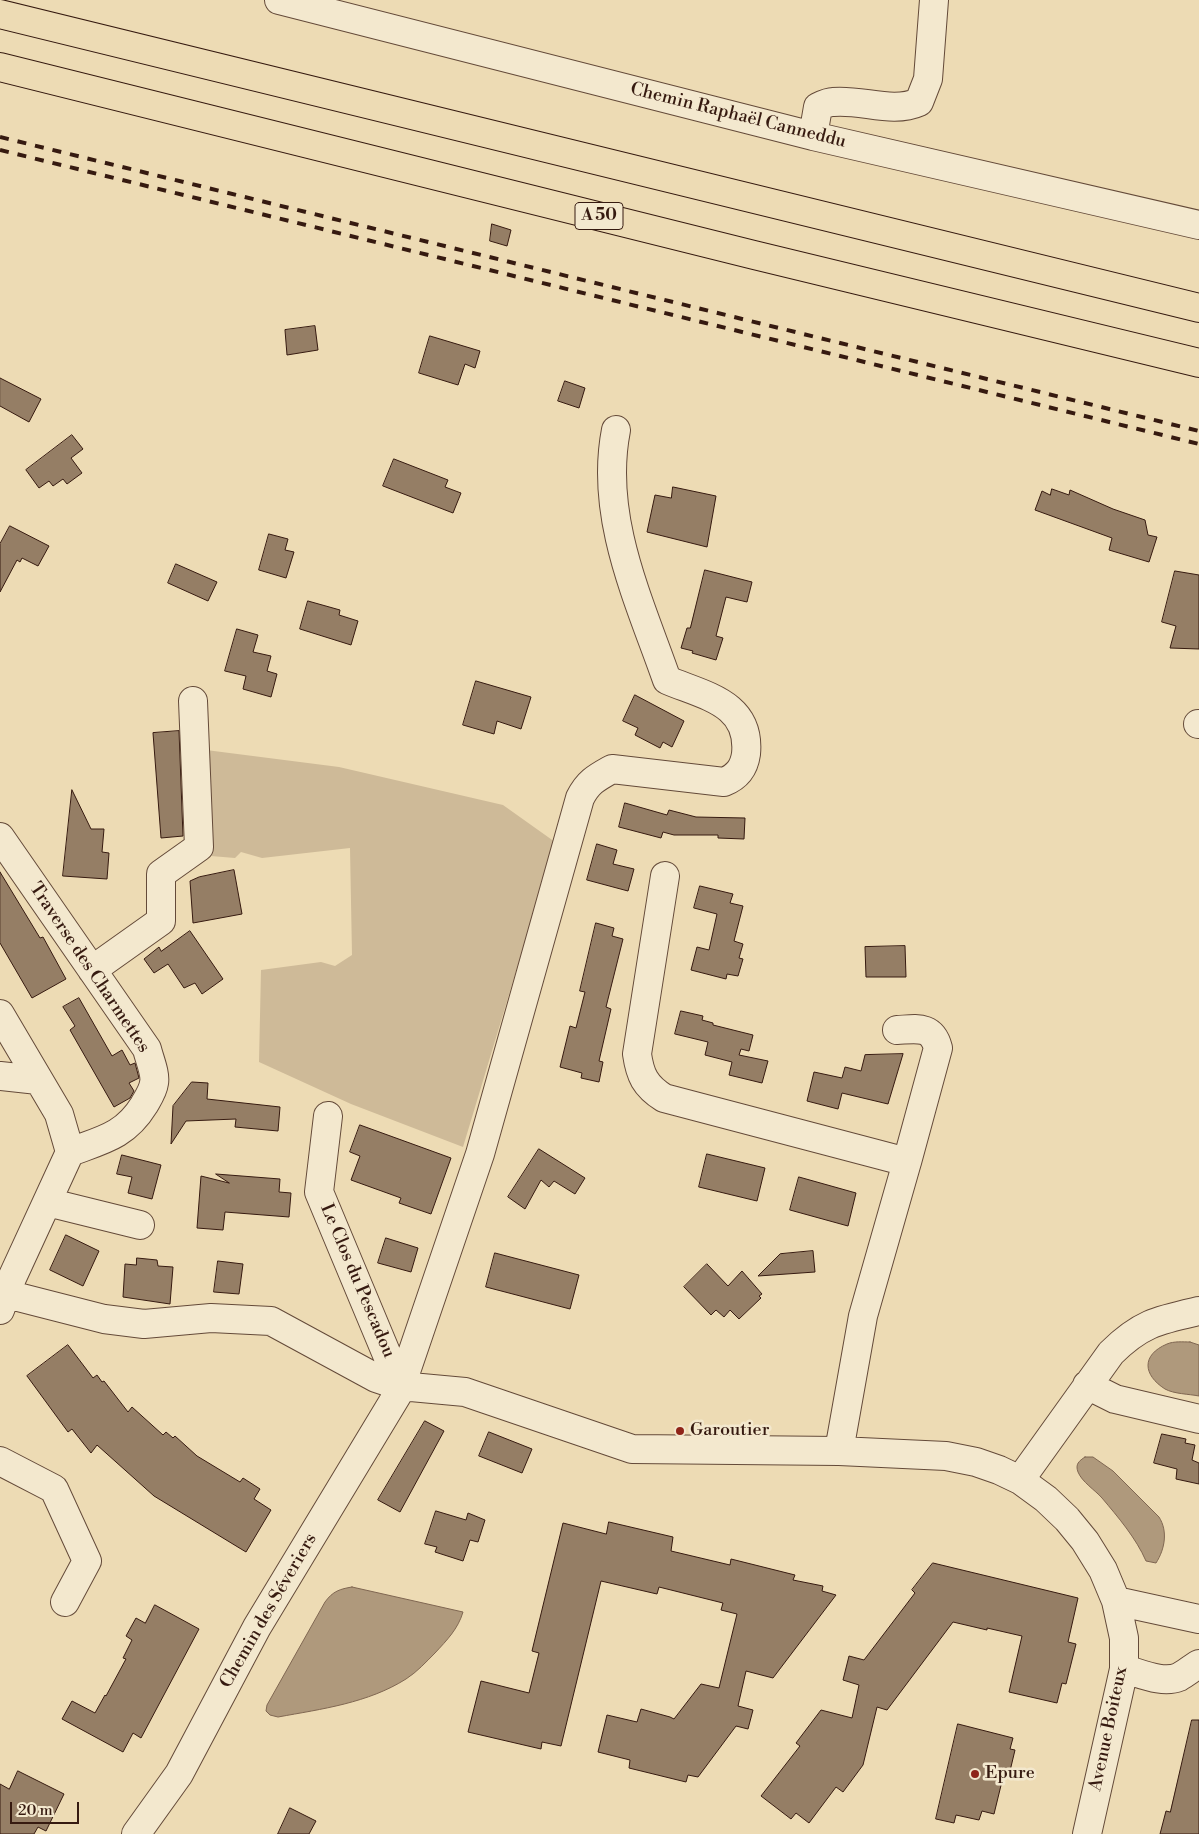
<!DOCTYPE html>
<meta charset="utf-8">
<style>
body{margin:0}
#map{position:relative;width:1199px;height:1834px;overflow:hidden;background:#eddbb4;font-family:"Libre Bodoni",serif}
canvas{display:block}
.scale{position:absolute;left:10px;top:1802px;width:69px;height:22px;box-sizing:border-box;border:2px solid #361a10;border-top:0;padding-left:6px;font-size:15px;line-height:18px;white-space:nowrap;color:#361a10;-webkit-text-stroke:4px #f3e8ce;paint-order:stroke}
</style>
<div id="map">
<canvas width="1199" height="1834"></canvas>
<div class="scale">20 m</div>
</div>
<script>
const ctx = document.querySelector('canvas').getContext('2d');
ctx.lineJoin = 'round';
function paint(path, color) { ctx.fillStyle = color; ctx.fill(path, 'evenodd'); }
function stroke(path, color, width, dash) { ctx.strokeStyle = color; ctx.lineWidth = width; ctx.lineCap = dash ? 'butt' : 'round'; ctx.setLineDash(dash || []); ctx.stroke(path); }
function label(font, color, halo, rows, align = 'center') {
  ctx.font = font + ' "Libre Bodoni",serif'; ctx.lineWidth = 5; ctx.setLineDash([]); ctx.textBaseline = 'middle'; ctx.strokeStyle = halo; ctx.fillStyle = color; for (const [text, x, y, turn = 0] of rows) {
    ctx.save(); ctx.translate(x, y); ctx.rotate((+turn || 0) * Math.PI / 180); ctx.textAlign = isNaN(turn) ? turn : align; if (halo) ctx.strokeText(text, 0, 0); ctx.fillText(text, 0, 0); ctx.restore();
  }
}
paint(new Path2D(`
 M 206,750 L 339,767 L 503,805 L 555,842 L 463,1147 L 351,1104 L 259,1062 L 261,970 L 321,962 L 335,966 L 352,955 L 350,848 L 262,858 L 241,852 L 235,858 L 211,856 Z`), '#ceba98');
const water = new Path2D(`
 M 1190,1342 L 1199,1345 L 1199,1396 C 1189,1394 1174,1394 1165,1389 C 1143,1375 1141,1355 1167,1344 C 1174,1341 1183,1342 1190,1342 Z
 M 1085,1457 L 1093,1457 L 1113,1471 L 1159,1517 C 1168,1531 1165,1549 1156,1563 L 1146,1561 C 1136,1538 1118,1517 1102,1498 C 1095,1490 1082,1482 1078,1472 C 1075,1464 1079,1461 1085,1457 Z
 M 352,1587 L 463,1612 C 458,1629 447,1640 435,1653 C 426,1662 417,1672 406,1679 C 368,1703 322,1709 278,1717 L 270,1715 L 266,1711 L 267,1705 L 325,1602 C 333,1591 340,1589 352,1587 Z`);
paint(water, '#af997c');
stroke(water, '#7f6651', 1);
const building = new Path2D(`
 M 492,224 L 511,230 L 507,246 L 490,241 Z
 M 315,326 L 318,350 L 287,355 L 285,330 Z
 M 430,336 L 480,351 L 475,368 L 465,364 L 458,385 L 419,373 Z
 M 0,378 L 41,399 L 29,422 L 0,406 Z
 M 565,381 L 585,388 L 579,408 L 558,401 Z
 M 72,435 L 83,449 L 71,458 L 82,473 L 67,484 L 63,479 L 53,486 L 49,481 L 39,488 L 26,470 Z
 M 394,459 L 448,480 L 445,487 L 461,493 L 453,513 L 383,486 Z
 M 673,487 L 716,496 L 707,547 L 647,532 L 655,495 L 671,498 Z
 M 1052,489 L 1069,495 L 1070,490 L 1113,509 L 1145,520 L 1148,535 L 1157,537 L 1149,562 L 1109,550 L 1112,538 L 1035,510 L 1042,491 L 1050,495 Z
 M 10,526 L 49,546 L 38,566 L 22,558 L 20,562 L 17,560 L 0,592 L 0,544 Z
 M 269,534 L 288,539 L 285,550 L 294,552 L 286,578 L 259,570 Z
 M 176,564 L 217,582 L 208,601 L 168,583 Z
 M 705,570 L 752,582 L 747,602 L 726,597 L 716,636 L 723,638 L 716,660 L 692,653 L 693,651 L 681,648 L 687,628 L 690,628 Z
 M 1175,571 L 1199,575 L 1199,649 L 1170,648 L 1176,626 L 1162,622 Z
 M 308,601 L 340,610 L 339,615 L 358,621 L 351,645 L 300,629 Z
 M 237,629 L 258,635 L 253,652 L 271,656 L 267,671 L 277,674 L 271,697 L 243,689 L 246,676 L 225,671 Z
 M 476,681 L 531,697 L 521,729 L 497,721 L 494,734 L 463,725 Z
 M 635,695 L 684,721 L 672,747 L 663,742 L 660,748 L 635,735 L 638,728 L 623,721 Z
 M 179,731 L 183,836 L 161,838 L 153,733 Z
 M 72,790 L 91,829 L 104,829 L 102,852 L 109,853 L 107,879 L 63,876 Z
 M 625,803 L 667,815 L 669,810 L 696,817 L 745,818 L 744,839 L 718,838 L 718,835 L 674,835 L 663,832 L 661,838 L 619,827 Z
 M 597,844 L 617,850 L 613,864 L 634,869 L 628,891 L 587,880 Z
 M 234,870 L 242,914 L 193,923 L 190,881 L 199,877 Z
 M 0,872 L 40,938 L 43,937 L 66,979 L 32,998 L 0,943 Z
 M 700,886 L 733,894 L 730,903 L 743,906 L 734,941 L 743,944 L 739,958 L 743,959 L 738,976 L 727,974 L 726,979 L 691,970 L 697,947 L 709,950 L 717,914 L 694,908 Z
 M 596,923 L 614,928 L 612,936 L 623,939 L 606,1007 L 611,1009 L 599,1061 L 603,1062 L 599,1082 L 581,1078 L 582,1073 L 560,1067 L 570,1026 L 576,1028 L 585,992 L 580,991 Z
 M 190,931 L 223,979 L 202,994 L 195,983 L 184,988 L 168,964 L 154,973 L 144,959 L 159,947 L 161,951 Z
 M 905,946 L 906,977 L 866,977 L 865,947 Z
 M 79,998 L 112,1056 L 122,1050 L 130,1065 L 135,1063 L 139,1078 L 129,1083 L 134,1091 L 130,1098 L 114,1107 L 70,1030 L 75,1026 L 63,1007 Z
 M 681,1011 L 703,1016 L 702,1020 L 713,1023 L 713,1025 L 753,1035 L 749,1051 L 741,1049 L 739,1055 L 768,1061 L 762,1083 L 729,1075 L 732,1062 L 705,1055 L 708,1042 L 675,1034 Z
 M 903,1054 L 888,1104 L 842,1093 L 838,1109 L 807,1101 L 814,1072 L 842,1078 L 845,1067 L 861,1071 L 865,1055 Z
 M 192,1082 L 208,1083 L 207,1099 L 280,1107 L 278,1131 L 235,1127 L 236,1119 L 186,1121 L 171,1144 L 173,1106 Z
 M 360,1125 L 451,1158 L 431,1214 L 399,1203 L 401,1198 L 351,1180 L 360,1156 L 350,1152 Z
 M 539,1149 L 585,1178 L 575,1194 L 554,1181 L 549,1187 L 541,1180 L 525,1209 L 508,1197 Z
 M 707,1154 L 765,1168 L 757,1201 L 699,1187 Z
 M 122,1155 L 161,1165 L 152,1199 L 128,1193 L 132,1177 L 117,1174 Z
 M 216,1174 L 280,1179 L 279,1192 L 291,1193 L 289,1217 L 225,1212 L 223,1230 L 197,1228 L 201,1176 L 229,1183 Z
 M 799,1177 L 856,1193 L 848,1226 L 790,1210 Z
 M 66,1235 L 99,1251 L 83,1286 L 50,1270 Z
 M 386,1238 L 418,1248 L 411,1272 L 378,1263 Z
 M 813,1251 L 815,1272 L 758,1276 L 780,1254 Z
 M 495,1253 L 579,1275 L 570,1309 L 486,1287 Z
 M 137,1258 L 157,1260 L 158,1266 L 173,1267 L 170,1304 L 123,1297 L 125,1264 L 136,1265 Z
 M 218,1261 L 243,1264 L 239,1294 L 214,1292 Z
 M 707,1264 L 728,1286 L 742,1271 L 762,1294 L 759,1296 L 761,1298 L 739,1319 L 730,1310 L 724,1317 L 716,1310 L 711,1315 L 684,1287 Z
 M 68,1345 L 93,1378 L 97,1375 L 102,1382 L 104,1381 L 128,1412 L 132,1407 L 163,1435 L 166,1432 L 173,1438 L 175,1436 L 197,1456 L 240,1482 L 243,1478 L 260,1489 L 254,1499 L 271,1510 L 246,1552 L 154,1496 L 97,1445 L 91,1453 L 72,1429 L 68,1432 L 27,1376 Z
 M 425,1421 L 444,1431 L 400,1512 L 378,1500 Z
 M 489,1432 L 532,1449 L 522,1473 L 479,1456 Z
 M 1162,1434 L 1186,1439 L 1185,1443 L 1195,1445 L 1192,1460 L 1199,1463 L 1199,1484 L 1176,1479 L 1177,1469 L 1154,1463 Z
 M 436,1511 L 466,1520 L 468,1513 L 485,1520 L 478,1542 L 470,1540 L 463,1561 L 435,1552 L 437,1547 L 425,1544 Z
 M 609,1522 L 673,1537 L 671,1551 L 730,1565 L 731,1559 L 795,1575 L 793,1580 L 823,1586 L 822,1591 L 836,1595 L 773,1678 L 746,1671 L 738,1706 L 753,1710 L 748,1729 L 736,1726 L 698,1777 L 688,1775 L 686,1782 L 629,1768 L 630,1760 L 598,1752 L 607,1715 L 637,1722 L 641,1709 L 670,1717 L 674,1719 L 701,1684 L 719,1688 L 737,1614 L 721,1610 L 723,1603 L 659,1587 L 657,1594 L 601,1581 L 561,1746 L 542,1742 L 541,1749 L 468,1732 L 481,1681 L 529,1693 L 539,1653 L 532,1651 L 563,1523 L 606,1534 Z
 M 933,1563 L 1078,1598 L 1068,1642 L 1076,1644 L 1066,1684 L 1062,1683 L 1057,1703 L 1009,1692 L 1022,1636 L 987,1628 L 987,1630 L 953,1622 L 887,1710 L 877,1707 L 863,1765 L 843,1792 L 836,1787 L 809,1823 L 796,1813 L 791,1819 L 761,1796 L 800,1746 L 796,1743 L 821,1710 L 852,1718 L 859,1685 L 843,1680 L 849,1656 L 864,1660 L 915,1593 L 912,1590 Z
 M 155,1605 L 199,1629 L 141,1738 L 133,1733 L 123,1752 L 62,1719 L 72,1701 L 95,1713 L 105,1695 L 106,1696 L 126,1659 L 123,1658 L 132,1640 L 126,1636 L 136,1618 L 145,1623 Z
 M 1192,1720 L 1199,1720 L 1199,1834 L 1160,1834 L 1166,1811 L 1170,1812 Z
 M 958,1724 L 1013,1738 L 1010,1749 L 1015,1750 L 1010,1771 L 1005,1769 L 994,1814 L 982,1811 L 979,1820 L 956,1815 L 954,1823 L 936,1819 Z
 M 18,1771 L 64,1794 L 46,1831 L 38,1827 L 34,1834 L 0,1834 L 0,1784 L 9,1789 Z
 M 290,1808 L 316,1821 L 309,1834 L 278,1834 Z`);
paint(building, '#957e65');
stroke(building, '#361a10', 1);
const minor = new Path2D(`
 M 279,0 L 813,136 L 1199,225
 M 813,136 L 818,107 C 822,105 828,102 833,102 C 862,99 892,114 919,102 L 928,79 L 934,0
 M 1198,724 L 1199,724
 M 0,837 L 147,1049 C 149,1058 156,1074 154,1083 C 153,1091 148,1098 144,1105 C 125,1136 102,1140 70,1152
 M 665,876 L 637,1054 C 640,1075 645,1086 664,1098 L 907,1162 L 863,1316 L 839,1451
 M 92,970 L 161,921 L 161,874 L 199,847 L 193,701
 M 0,1014 L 59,1114 L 70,1152 L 12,1278 L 0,1310
 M 897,1030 C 917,1029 932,1025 938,1048 L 907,1162
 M 0,1076 L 38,1080
 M 328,1116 L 319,1192 L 400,1386
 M 47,1202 L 140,1225
 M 4,1297 L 18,1297 L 104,1319 L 144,1324 L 211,1318 L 271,1321 L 376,1378 L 400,1386 L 465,1392 L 632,1449 L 839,1451 L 946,1456 L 976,1462 L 999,1470 L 1020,1480 L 1046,1499 L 1067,1519 L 1085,1541 L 1103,1570 L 1116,1601 L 1124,1638 L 1124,1669 L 1087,1834
 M 1087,1385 L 1115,1399 L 1199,1419
 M 0,1461 L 54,1489 L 87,1561 L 65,1602
 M 1020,1480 L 1111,1353 C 1141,1323 1159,1320 1199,1311
 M 1116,1601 L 1199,1619
 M 1124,1669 C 1140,1673 1162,1684 1179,1677 C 1186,1673 1192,1668 1199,1664
 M 136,1834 L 179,1774 L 257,1627 L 399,1392 L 480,1154 L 580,798 C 588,782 596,778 612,769 L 724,782 C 737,777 744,768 746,754 C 751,703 705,696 667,680 C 639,600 599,517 616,430`);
const highway = new Path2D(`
 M 0,14 L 1199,308
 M 0,67 L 754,255 L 1199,363`);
stroke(minor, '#644a39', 30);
stroke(highway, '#361a10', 30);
stroke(minor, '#f3e8ce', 28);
stroke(highway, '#eddbb4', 28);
stroke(new Path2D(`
 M 0,137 L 1199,431
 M 0,150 L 1199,444`), '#361a10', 4, [9, 9]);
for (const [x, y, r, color] of [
 [680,1431,5,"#8f2418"],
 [975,1774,5,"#8f2418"]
]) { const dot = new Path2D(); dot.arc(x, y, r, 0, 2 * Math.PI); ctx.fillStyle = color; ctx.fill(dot); stroke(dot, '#f3e8ce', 2); }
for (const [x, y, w] of [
 [599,216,48]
]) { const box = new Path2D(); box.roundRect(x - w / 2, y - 13.5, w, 27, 4); ctx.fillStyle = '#f3e8ce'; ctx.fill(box); stroke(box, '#361a10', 1); }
label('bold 16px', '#361a10', null, [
 ["A 50",599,216]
]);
label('18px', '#361a10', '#f3e8ce', [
 ["Chemin Raphaël Canneddu",738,116,14],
 ["Traverse des Charmettes",89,968,56],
 ["Le Clos du Pescadou",357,1281,67],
 ["Chemin des Séveriers",269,1611,-60],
 ["Avenue Boiteux",1109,1729,-78]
]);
label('18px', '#361a10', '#f3e8ce', [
 ["Garoutier",690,1431],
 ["Epure",985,1774]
], 'left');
</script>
